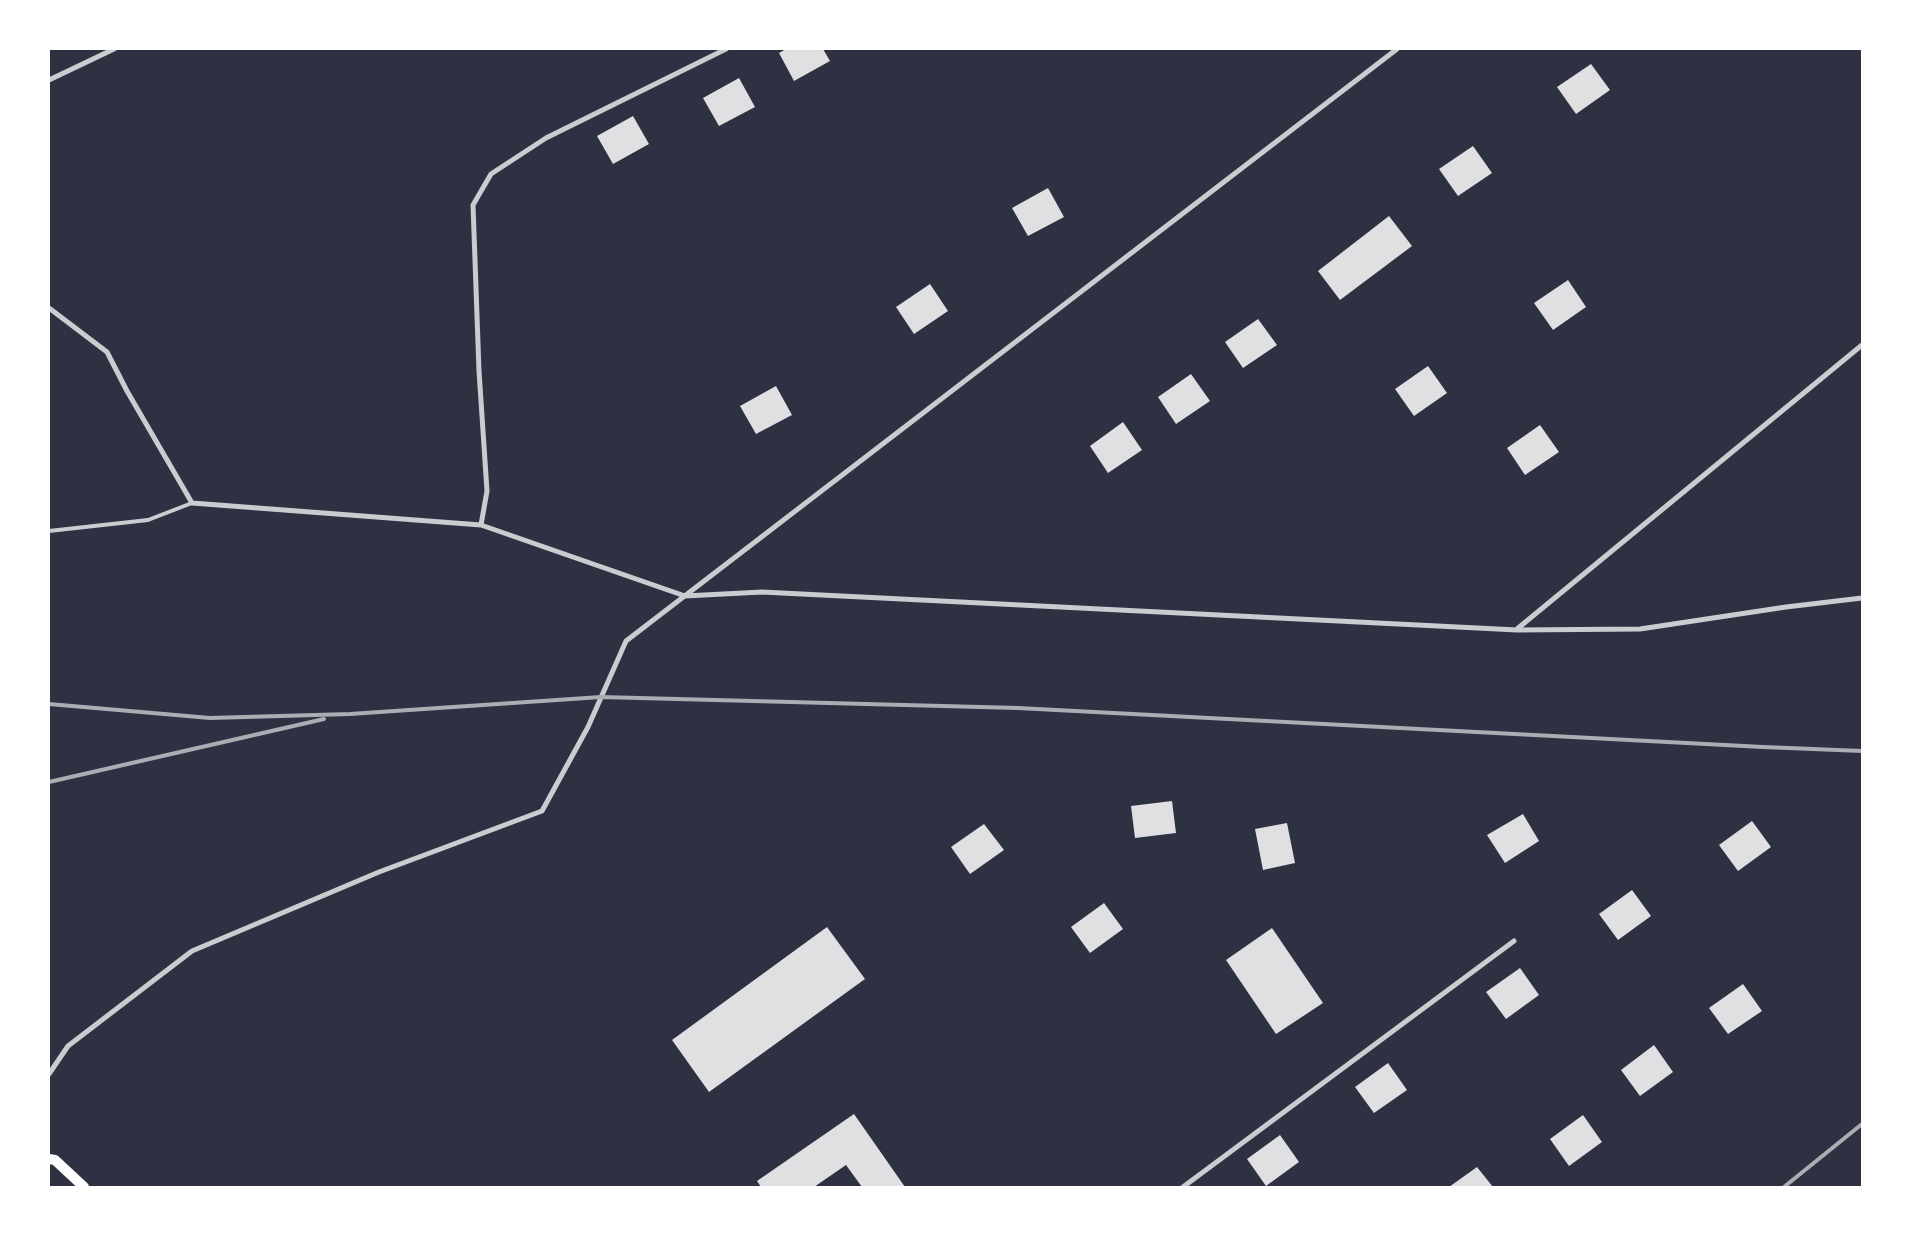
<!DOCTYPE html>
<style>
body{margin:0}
#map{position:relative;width:1911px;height:1236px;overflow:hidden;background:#2d3142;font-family:Montserrat,sans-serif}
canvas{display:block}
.frame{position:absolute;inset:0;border:50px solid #fff;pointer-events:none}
</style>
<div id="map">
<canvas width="1911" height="1236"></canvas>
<div class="frame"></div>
</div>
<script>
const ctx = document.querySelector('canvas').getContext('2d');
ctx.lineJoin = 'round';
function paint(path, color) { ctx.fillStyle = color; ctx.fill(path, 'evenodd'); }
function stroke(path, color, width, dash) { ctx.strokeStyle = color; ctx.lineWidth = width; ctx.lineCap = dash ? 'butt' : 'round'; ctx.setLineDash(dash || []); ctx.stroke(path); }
paint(new Path2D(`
 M 786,49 L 823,49 L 830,61 L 794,81 L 779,53 Z
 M 1591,64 L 1610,90 L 1576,114 L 1557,87 Z
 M 739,78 L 755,107 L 719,126 L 703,98 Z
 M 633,116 L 649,144 L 613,164 L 597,136 Z
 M 1473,146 L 1492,173 L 1458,196 L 1439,169 Z
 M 1048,188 L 1064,217 L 1028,236 L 1012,208 Z
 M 1389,216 L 1412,246 L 1340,300 L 1318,271 Z
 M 1568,280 L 1586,307 L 1553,330 L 1534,303 Z
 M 930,284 L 948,311 L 914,334 L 896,307 Z
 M 1258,319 L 1277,345 L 1243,368 L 1225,342 Z
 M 1428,366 L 1447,393 L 1414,416 L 1395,389 Z
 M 1191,374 L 1210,401 L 1176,424 L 1158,397 Z
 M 776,386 L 792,415 L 756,434 L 740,406 Z
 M 1123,422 L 1142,450 L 1108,473 L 1090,446 Z
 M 1540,425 L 1559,452 L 1525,475 L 1507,448 Z
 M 1172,801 L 1176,833 L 1135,838 L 1131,806 Z
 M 1523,814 L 1539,841 L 1505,863 L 1487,835 Z
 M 1752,821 L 1771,847 L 1738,871 L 1719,845 Z
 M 1287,823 L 1295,863 L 1263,870 L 1255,829 Z
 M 984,824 L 1004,850 L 970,874 L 951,847 Z
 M 1632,890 L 1651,916 L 1618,940 L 1599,914 Z
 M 1104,903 L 1123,929 L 1090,953 L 1071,927 Z
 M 827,927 L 865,979 L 709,1092 L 672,1040 Z
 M 1272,928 L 1323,1003 L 1276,1034 L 1226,960 Z
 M 1520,968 L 1539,995 L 1506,1019 L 1486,992 Z
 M 1743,984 L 1762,1011 L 1728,1034 L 1709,1008 Z
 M 1654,1045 L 1673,1072 L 1640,1096 L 1621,1070 Z
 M 1388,1063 L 1407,1090 L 1374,1113 L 1355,1087 Z
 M 854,1114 L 905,1187 L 862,1187 L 846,1165 L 814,1187 L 761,1187 L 757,1181 Z
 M 1583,1115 L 1602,1142 L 1569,1166 L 1550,1139 Z
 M 1280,1135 L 1299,1162 L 1266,1186 L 1247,1159 Z
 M 1477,1167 L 1493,1187 L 1449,1187 Z`), '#e0e0e3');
stroke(new Path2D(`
 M 49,531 L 148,520 L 192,503`), '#caccd0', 4);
stroke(new Path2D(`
 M 49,80 L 114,49
 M 49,308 L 107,352 L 127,391 L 192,503 L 481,525 L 685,596 L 762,592 L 1517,630 L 1640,629 L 1786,607 L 1862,598
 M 481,525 L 487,491 L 479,371 L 473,205 L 491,174 L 546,138 L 726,49
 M 1517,629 L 1862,345
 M 49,1074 L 68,1046 L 192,951 L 379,872 L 542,811 L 588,727 L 626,641 L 1397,49
 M 1183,1187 L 1514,941`), '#caccd0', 5);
stroke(new Path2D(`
 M 49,1159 L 55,1160 L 84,1187`), '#fff', 10);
stroke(new Path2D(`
 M 49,704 L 210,718 L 350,714 L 601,697 L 1018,708 L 1763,747 L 1862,751
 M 49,782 L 324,719
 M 1784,1187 L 1862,1124`), '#abadb3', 4);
</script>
